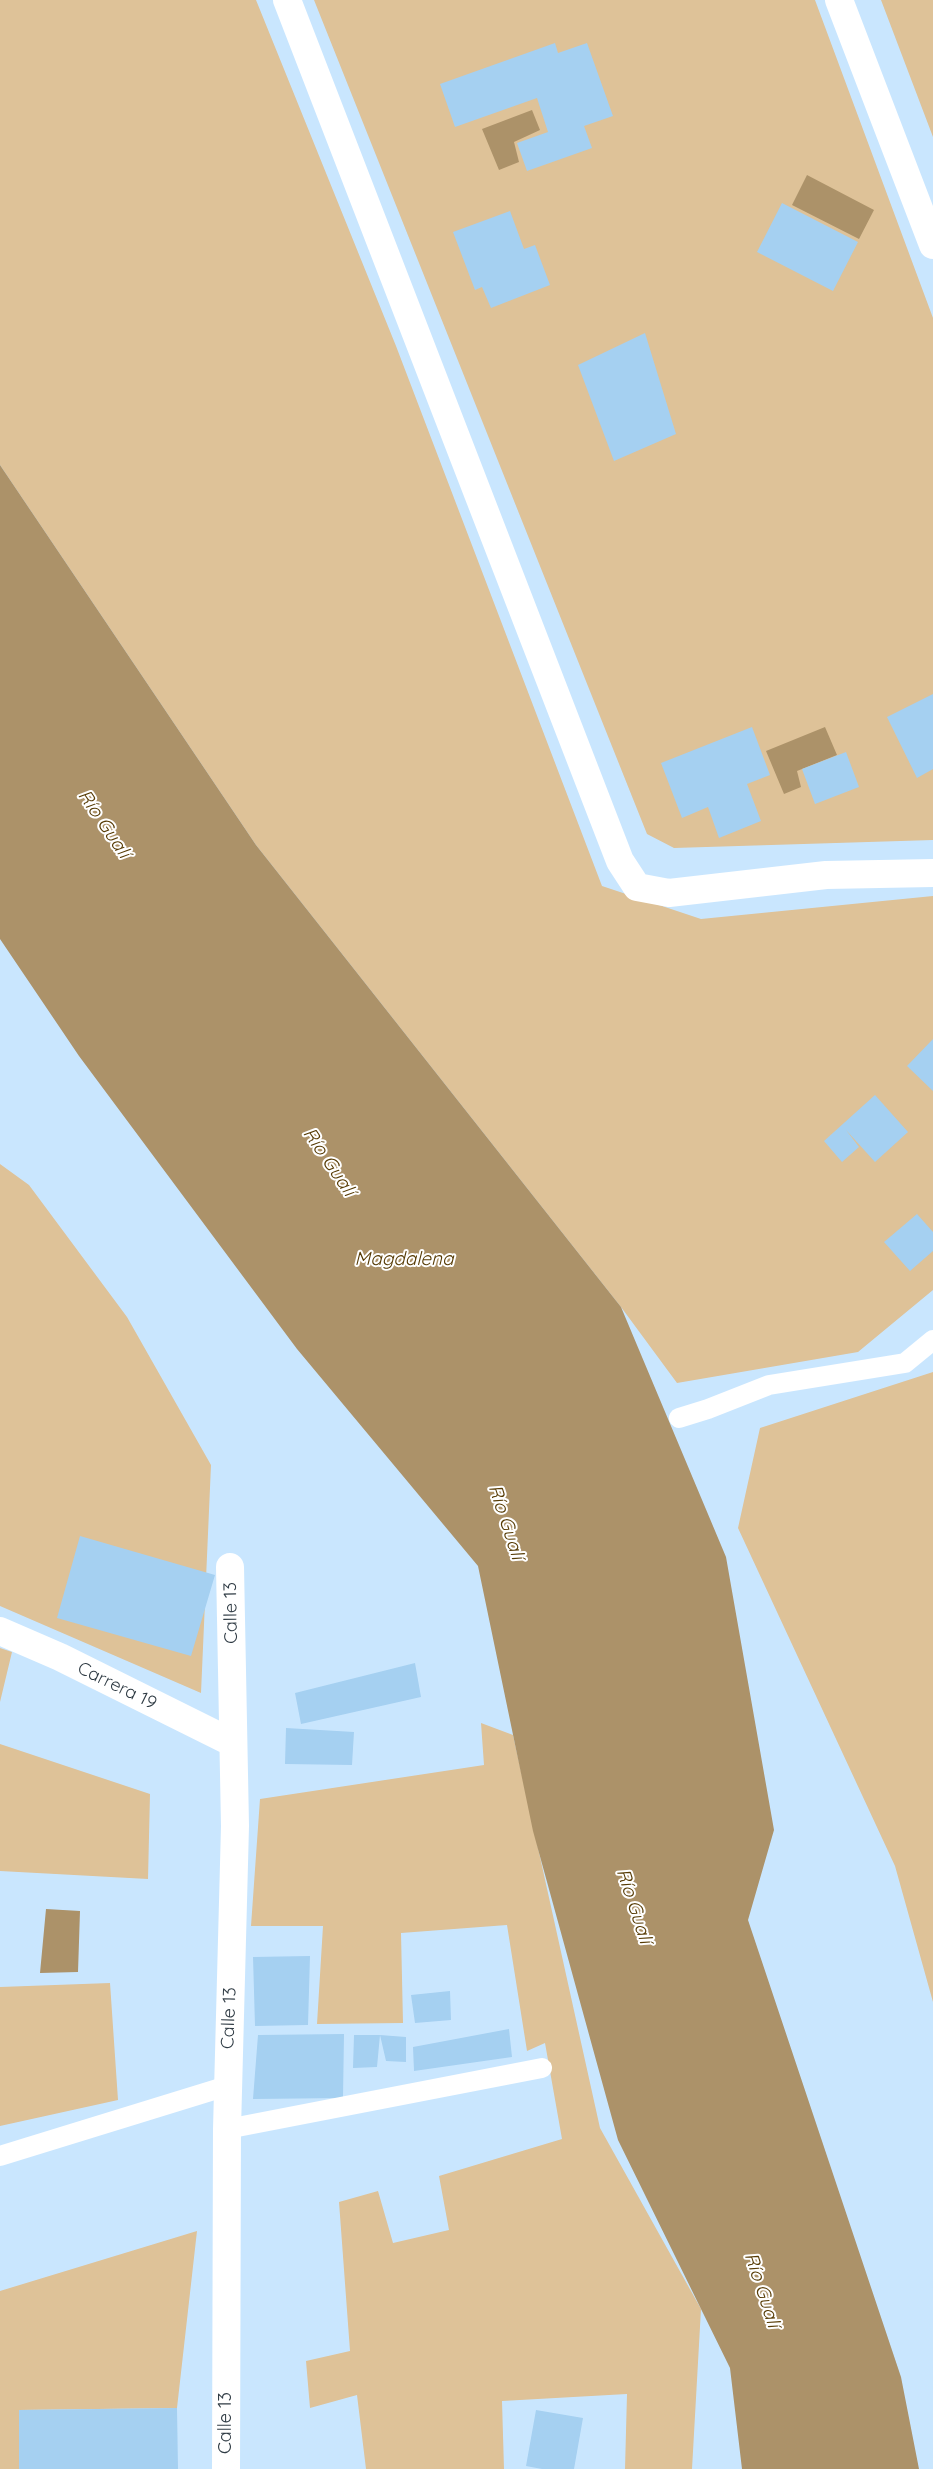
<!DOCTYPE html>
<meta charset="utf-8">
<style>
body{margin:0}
canvas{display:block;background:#c9e6fe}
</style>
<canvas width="933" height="2469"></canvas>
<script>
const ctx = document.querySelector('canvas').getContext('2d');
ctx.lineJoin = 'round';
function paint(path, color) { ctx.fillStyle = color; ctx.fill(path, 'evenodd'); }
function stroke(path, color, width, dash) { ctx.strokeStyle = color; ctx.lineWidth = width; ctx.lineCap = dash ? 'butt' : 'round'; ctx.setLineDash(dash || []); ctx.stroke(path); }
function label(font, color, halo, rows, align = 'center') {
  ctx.font = font + ' Quicksand,sans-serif'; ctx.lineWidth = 4; ctx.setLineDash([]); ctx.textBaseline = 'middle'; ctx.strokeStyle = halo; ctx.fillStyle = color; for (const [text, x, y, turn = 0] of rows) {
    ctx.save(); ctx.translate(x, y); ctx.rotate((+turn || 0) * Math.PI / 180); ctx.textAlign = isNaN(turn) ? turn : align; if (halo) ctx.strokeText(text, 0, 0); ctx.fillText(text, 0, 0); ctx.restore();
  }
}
paint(new Path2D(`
 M 0,0 L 256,0 L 396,346 L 602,886 L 701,919 L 933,896 L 933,1290 L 858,1352 L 677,1383 L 621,1307 L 256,845 L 0,465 Z
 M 314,0 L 815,0 L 933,318 L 933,840 L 674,848 L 647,834 Z
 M 881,0 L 933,0 L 933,137 Z
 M 0,1164 L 29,1185 L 127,1317 L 211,1465 L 201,1693 L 0,1606 Z
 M 933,1372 L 933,2002 L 895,1866 L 738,1528 L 760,1428 Z
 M 0,1648 L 12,1652 L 0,1702 Z
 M 481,1723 L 513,1735 L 600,2128 L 701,2309 L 692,2469 L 625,2469 L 627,2394 L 502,2401 L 504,2469 L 366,2469 L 357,2395 L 310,2408 L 306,2361 L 350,2351 L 339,2202 L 378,2191 L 393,2243 L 449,2230 L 439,2176 L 562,2139 L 545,2043 L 527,2051 L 507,1925 L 401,1933 L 403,2023 L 317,2024 L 323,1926 L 251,1926 L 260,1799 L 484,1765 Z
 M 0,1744 L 150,1794 L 148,1879 L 0,1871 Z
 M 110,1983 L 118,2100 L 0,2126 L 0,1987 Z
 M 197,2231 L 177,2408 L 19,2410 L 19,2469 L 0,2469 L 0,2291 Z`), '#dec298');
paint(new Path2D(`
 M 532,110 L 540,130 L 514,142 L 519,162 L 499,170 L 482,129 Z
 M 807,175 L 874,210 L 859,239 L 792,205 Z
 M 0,465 L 256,845 L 621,1307 L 726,1557 L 774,1830 L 748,1920 L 901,2377 L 919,2469 L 742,2469 L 730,2368 L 618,2140 L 533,1831 L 478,1566 L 297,1349 L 79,1056 L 0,939 Z
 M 825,727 L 837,755 L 797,771 L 801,787 L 784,794 L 766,751 Z
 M 46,1909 L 80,1911 L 78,1972 L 40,1973 Z`), '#ac9269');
paint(new Path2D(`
 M 555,43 L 558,53 L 587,43 L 613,116 L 584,126 L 592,148 L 527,171 L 517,143 L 548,132 L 537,98 L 455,127 L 440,84 Z
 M 782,203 L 858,242 L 833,291 L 757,252 Z
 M 510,211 L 524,249 L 535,245 L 550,285 L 491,308 L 482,287 L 475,290 L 453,232 Z
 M 645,333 L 676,434 L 614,461 L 578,365 Z
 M 933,694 L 933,769 L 917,778 L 887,717 Z
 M 752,727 L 770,775 L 747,784 L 761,821 L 719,838 L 708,807 L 682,818 L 661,763 Z
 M 846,752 L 859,787 L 815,804 L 802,769 Z
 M 933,1039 L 933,1091 L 907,1066 Z
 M 875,1095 L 908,1132 L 875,1162 L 846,1130 L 859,1147 L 842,1162 L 824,1141 Z
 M 917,1214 L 933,1232 L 933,1251 L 910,1271 L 884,1242 Z
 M 80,1536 L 215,1575 L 191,1656 L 57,1618 Z
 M 415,1663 L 421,1697 L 301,1724 L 295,1693 Z
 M 286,1728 L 354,1732 L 352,1765 L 285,1764 Z
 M 310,1956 L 308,2025 L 255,2026 L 253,1957 Z
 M 450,1991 L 451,2020 L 415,2023 L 411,1995 Z
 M 509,2029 L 512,2057 L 414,2071 L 413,2047 Z
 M 344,2034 L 343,2098 L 253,2099 L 258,2035 Z
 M 354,2035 L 380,2035 L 406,2037 L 406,2062 L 386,2061 L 380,2035 L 377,2067 L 353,2068 Z
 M 177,2408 L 178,2469 L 19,2469 L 19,2410 Z
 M 536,2410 L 583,2418 L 574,2469 L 542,2469 L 526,2466 Z`), '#a5d0f1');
stroke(new Path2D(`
 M 679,1418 L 708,1409 L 769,1385 L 905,1363 L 933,1340
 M 227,2129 L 542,2068
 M 0,2156 L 227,2086`), '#fff', 20);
stroke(new Path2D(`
 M 287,0 L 620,861 L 637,887 L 669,893 L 826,875 L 933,873
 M 839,0 L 933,245
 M 0,1631 L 60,1657 L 233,1743
 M 226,2469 L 227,2129 L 235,1826 L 230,1567`), '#fff', 28);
label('18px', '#2f3b44', '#fff', [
 ["Calle 13",231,1613,-91],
 ["Carrera 19",117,1686,26],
 ["Calle 13",229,2018,-88],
 ["Calle 13",226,2423,-90]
]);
label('italic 19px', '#563a03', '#fff', [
 ["Río Gualí",104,824,56],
 ["Río Gualí",329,1162,56],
 ["Magdalena",404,1259],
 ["Río Gualí",506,1522,72],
 ["Río Gualí",634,1906,72],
 ["Río Gualí",762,2290,72]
]);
</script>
